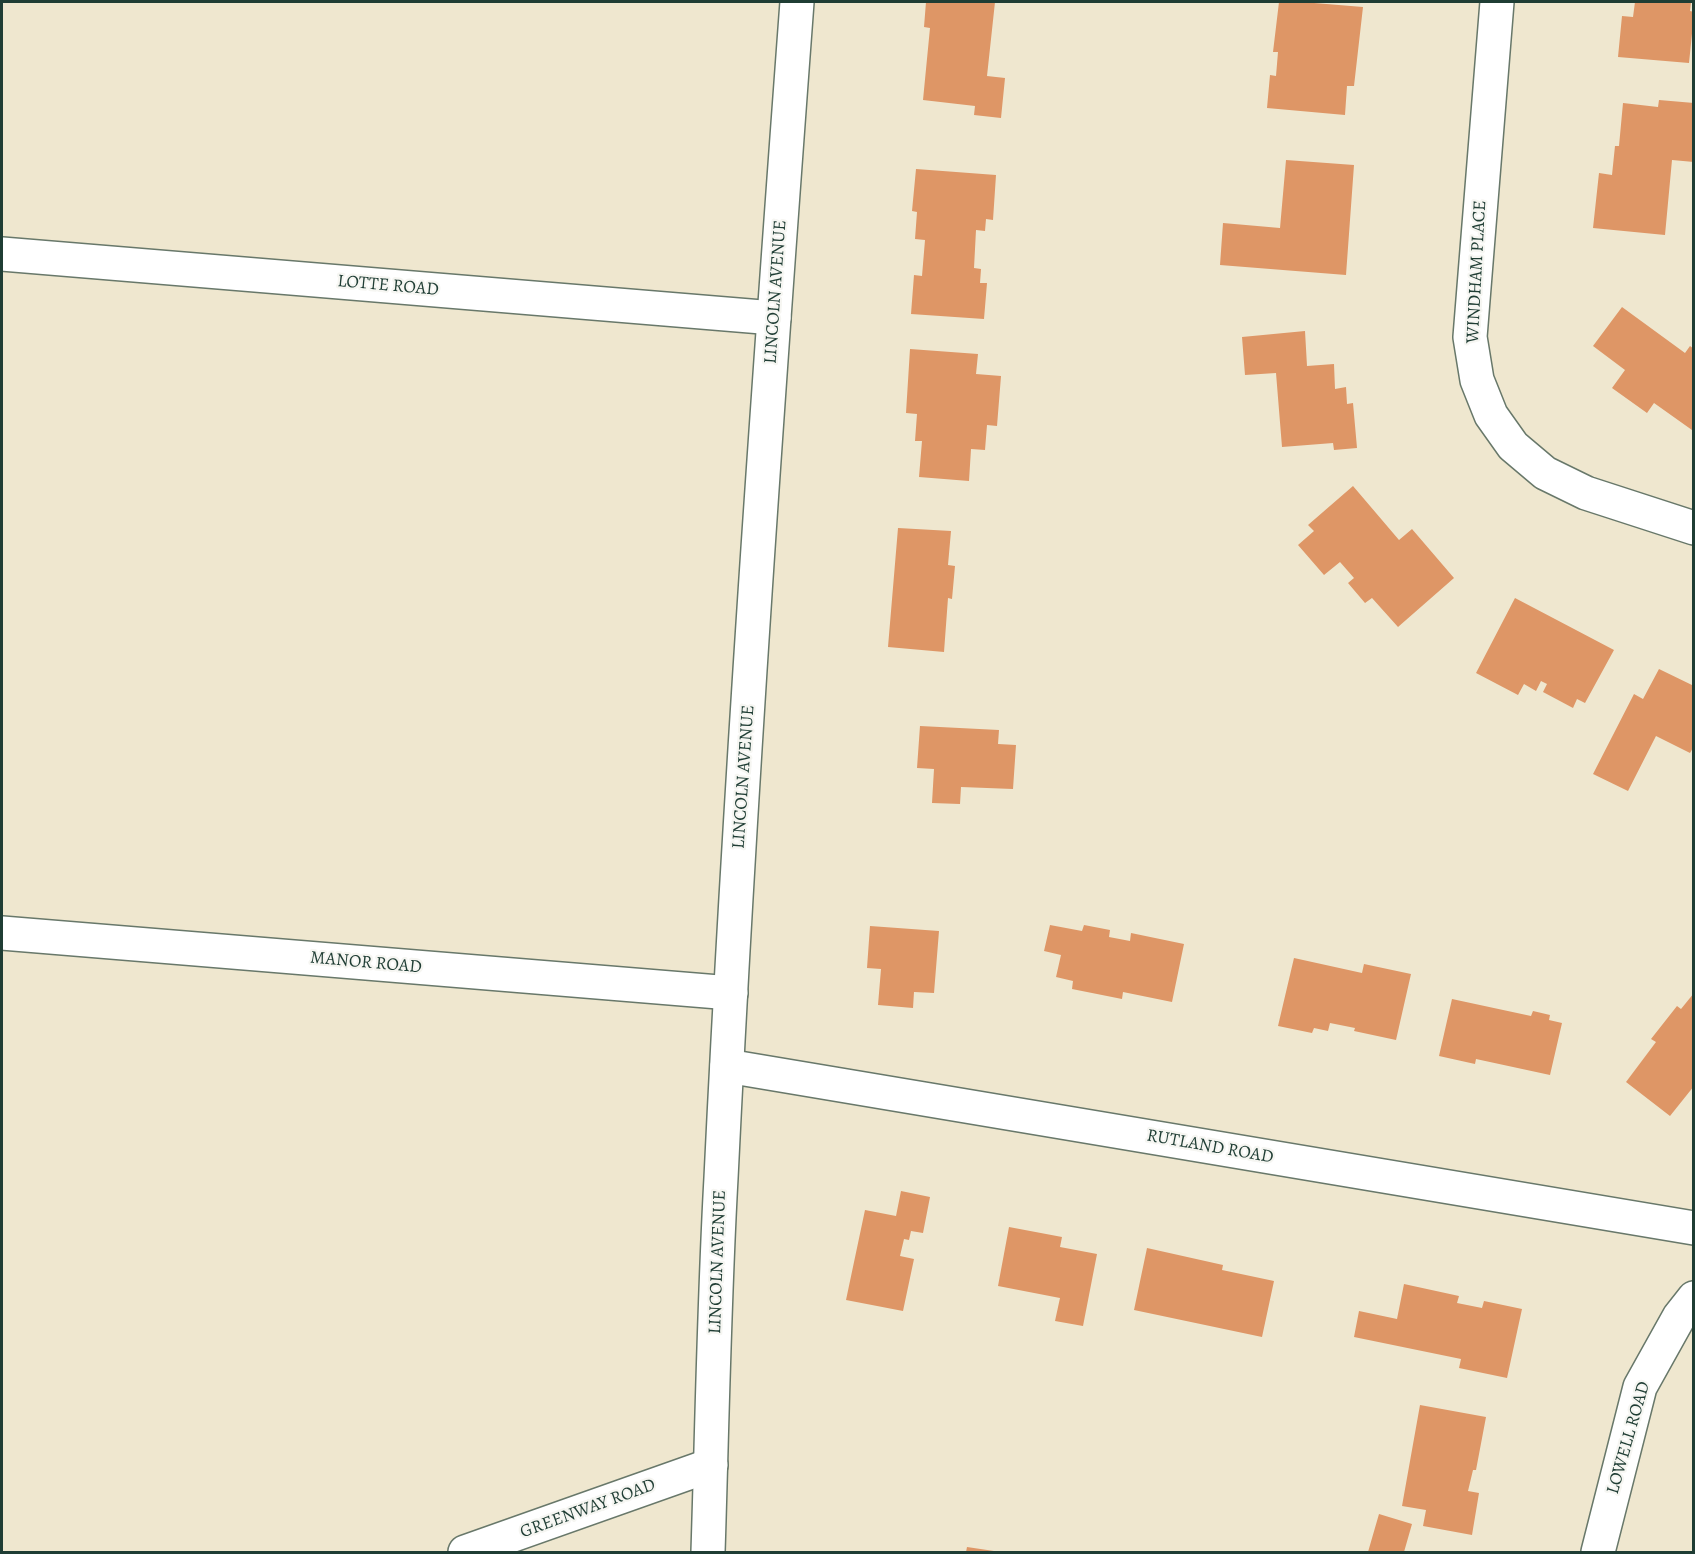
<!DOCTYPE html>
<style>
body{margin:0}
#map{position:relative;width:1695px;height:1554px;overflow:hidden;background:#efe7cf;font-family:Alegreya,serif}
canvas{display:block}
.frame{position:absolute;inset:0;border:3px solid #1f3d34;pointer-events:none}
</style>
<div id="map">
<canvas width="1695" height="1554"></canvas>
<div class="frame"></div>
</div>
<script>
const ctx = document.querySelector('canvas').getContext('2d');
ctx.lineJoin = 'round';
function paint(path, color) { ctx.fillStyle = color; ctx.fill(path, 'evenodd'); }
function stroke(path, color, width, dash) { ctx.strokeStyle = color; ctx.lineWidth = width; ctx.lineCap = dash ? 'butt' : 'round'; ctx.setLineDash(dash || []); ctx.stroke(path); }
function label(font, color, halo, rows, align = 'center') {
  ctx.font = font + ' Alegreya,serif'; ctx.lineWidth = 4.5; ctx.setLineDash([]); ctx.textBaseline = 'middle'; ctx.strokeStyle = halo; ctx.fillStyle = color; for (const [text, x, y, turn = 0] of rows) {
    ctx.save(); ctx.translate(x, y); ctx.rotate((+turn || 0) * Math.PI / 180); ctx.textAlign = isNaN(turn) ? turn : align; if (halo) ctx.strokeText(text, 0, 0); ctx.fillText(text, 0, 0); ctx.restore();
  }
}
paint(new Path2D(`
 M 926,2 L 995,2 L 987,76 L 1005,78 L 1001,118 L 974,115 L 975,106 L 923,100 L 930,28 L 924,27 Z
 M 1279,2 L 1302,2 L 1363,7 L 1354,86 L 1347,86 L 1345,115 L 1267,108 L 1270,75 L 1276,76 L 1278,52 L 1273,52 Z
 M 1635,2 L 1691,2 L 1690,11 L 1694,12 L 1694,14 L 1689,63 L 1618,57 L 1622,16 L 1633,17 Z
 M 1659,100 L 1694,103 L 1694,162 L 1672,160 L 1665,235 L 1593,228 L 1599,173 L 1612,175 L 1615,146 L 1619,146 L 1623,103 L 1658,107 Z
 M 1286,160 L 1354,165 L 1346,275 L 1220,265 L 1223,223 L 1280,228 Z
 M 916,169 L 996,175 L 993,220 L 986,219 L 985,231 L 976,230 L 974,268 L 981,269 L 980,283 L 987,283 L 984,319 L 911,314 L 914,275 L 922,276 L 925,240 L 915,239 L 917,212 L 912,211 Z
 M 1622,307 L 1685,353 L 1690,346 L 1694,349 L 1694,427 L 1692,430 L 1654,403 L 1647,413 L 1612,388 L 1625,370 L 1593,346 Z
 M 1305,331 L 1307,366 L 1334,364 L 1335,389 L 1346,387 L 1347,404 L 1353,403 L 1357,448 L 1334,450 L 1333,443 L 1282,447 L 1276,373 L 1245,375 L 1242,337 Z
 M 910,349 L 978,354 L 976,374 L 1001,376 L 997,426 L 987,425 L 985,450 L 971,449 L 969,481 L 919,477 L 922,441 L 915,441 L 917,414 L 906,413 Z
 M 1353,486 L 1399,540 L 1412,529 L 1454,578 L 1398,627 L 1372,598 L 1365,603 L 1348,583 L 1354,578 L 1340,562 L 1324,575 L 1298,545 L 1314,531 L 1308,525 Z
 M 898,528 L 951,531 L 948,565 L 955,566 L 952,599 L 948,598 L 944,652 L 888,647 Z
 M 1515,598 L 1614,650 L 1585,703 L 1577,699 L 1573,708 L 1543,692 L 1547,684 L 1541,681 L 1536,691 L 1524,684 L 1518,695 L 1476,673 Z
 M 1659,669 L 1694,686 L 1694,746 L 1690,753 L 1656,736 L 1628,791 L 1593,774 L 1634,694 L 1643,699 Z
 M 920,726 L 999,730 L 998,744 L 1016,745 L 1013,789 L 961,787 L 960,804 L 932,803 L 934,769 L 917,768 Z
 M 1050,925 L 1082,931 L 1084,925 L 1110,930 L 1109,937 L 1130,941 L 1131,933 L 1184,944 L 1172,1002 L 1123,992 L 1122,999 L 1072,989 L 1073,981 L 1056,977 L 1061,955 L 1044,951 Z
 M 870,926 L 939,931 L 934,993 L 914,992 L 913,1008 L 878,1005 L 881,969 L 867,968 Z
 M 1294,958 L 1362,973 L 1364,964 L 1411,974 L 1396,1040 L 1354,1031 L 1355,1028 L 1330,1023 L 1328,1031 L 1314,1028 L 1312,1033 L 1278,1026 Z
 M 1694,993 L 1694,1086 L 1670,1116 L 1626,1082 L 1656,1042 L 1651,1039 L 1677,1006 L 1681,1009 Z
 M 1452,999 L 1531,1016 L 1533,1011 L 1550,1015 L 1549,1020 L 1562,1023 L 1550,1075 L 1476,1059 L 1475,1064 L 1439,1056 Z
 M 901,1191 L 930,1197 L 923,1233 L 911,1231 L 909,1240 L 904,1239 L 900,1256 L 914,1259 L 903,1311 L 846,1300 L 865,1210 L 896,1216 Z
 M 1009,1227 L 1062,1237 L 1060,1247 L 1097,1254 L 1083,1326 L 1055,1321 L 1060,1298 L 998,1286 Z
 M 1147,1248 L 1223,1265 L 1222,1270 L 1274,1281 L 1262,1337 L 1134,1310 Z
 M 1404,1284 L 1459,1296 L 1457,1303 L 1482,1308 L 1484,1301 L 1522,1309 L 1507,1378 L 1459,1368 L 1461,1359 L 1354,1337 L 1359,1311 L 1397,1319 Z
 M 1420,1405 L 1486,1417 L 1476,1470 L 1473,1470 L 1468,1491 L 1479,1493 L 1472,1535 L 1423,1526 L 1426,1510 L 1402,1506 Z
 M 1379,1514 L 1412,1524 L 1404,1552 L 1368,1552 Z
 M 967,1547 L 994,1551 L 994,1552 L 966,1552 Z`), '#de9666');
const minor = new Path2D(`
 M 1497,2 L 1470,337 L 1477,380 L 1491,415 L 1513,446 L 1545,473 L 1586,493 L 1694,528
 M 2,254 L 774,318
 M 2,933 L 731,993
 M 727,1066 L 1694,1228
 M 465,1552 L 711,1465
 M 1598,1552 L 1640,1387 L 1679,1317 L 1694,1298`);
const major = new Path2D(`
 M 708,1552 C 712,1428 714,1303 721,1178 C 740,786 768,393 797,2`);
stroke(minor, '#68786a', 36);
stroke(major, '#68786a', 36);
stroke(minor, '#fff', 33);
stroke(major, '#fff', 33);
label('18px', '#1f3d34', '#f6f6f2', [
 ["WINDHAM PLACE",1477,272,-87],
 ["LOTTE ROAD",388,286,5],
 ["LINCOLN AVENUE",776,292,-86],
 ["LINCOLN AVENUE",744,777,-86],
 ["MANOR ROAD",366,963,5],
 ["RUTLAND ROAD",1210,1147,10],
 ["LINCOLN AVENUE",718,1262,-88],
 ["LOWELL ROAD",1629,1438,-74],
 ["GREENWAY ROAD",588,1509,-20]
]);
</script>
